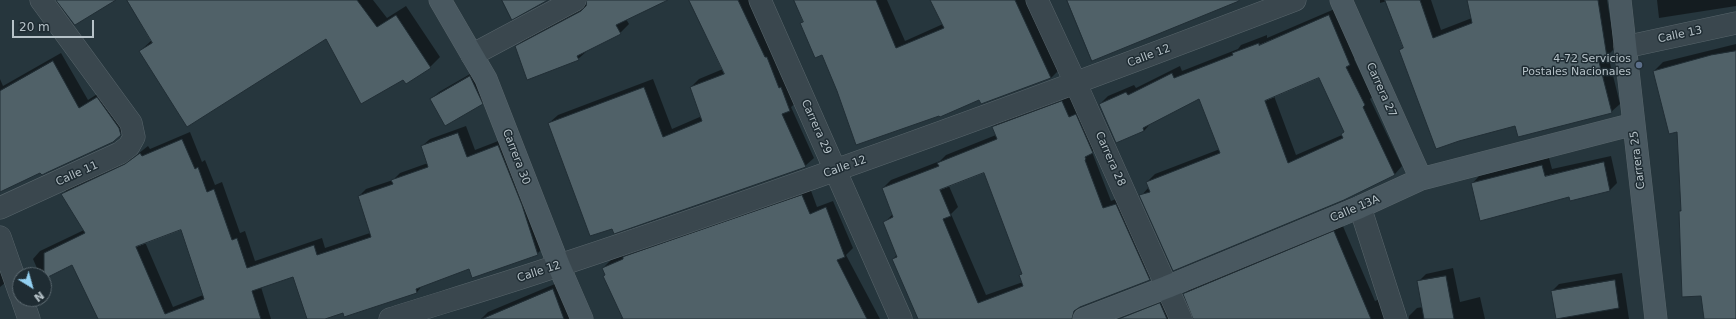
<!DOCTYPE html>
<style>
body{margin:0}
#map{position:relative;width:1736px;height:319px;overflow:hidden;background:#26363d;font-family:"DejaVu Sans",sans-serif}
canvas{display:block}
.north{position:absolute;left:12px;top:267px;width:40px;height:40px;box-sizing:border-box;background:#1f2c33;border:1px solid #5b686f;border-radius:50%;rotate:143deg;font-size:11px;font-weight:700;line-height:16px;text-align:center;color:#b6c2c8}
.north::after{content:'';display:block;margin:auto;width:14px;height:18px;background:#93d0f1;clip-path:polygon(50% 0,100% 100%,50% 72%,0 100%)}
.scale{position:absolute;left:12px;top:20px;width:82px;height:18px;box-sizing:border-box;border:2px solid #b6c2c8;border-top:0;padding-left:5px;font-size:12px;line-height:14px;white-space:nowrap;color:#b6c2c8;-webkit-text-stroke:3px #1f2c33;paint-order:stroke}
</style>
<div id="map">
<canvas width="1736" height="319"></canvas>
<div class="north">N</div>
<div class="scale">20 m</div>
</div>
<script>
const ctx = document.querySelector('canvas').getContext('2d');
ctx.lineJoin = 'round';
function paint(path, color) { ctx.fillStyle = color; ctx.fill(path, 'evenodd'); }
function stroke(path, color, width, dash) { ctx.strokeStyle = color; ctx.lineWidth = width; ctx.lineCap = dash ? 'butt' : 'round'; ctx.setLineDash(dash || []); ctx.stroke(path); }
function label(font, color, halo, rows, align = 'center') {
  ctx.font = font + ' "DejaVu Sans",sans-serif'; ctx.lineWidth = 3; ctx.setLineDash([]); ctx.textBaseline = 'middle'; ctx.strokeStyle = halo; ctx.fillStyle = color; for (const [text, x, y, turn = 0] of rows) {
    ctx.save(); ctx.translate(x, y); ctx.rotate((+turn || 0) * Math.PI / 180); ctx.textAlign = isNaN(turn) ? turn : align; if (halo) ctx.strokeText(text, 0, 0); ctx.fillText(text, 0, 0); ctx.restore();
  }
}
paint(new Path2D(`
 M 128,0 L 373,0 L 387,18 L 406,6 L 440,57 L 430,67 L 406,83 L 403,79 L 326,38 L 140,51 L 152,40 Z
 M 588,0 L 666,0 L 626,19 L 629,24 L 620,33 L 587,51 L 578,59 L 516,47 L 525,38 L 587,4 Z
 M 690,0 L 750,0 L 798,101 L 791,107 L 814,158 L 805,166 L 612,228 L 549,123 L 558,115 L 653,79 L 672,129 L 702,116 L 691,87 L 699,79 L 723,69 Z
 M 795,0 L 887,0 L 905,41 L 943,24 L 931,0 L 1026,0 L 1059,70 L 1051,78 L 980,99 L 838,90 L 822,54 L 801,24 L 804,21 Z
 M 1380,0 L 1431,0 L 1441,30 L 1472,18 L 1468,0 L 1607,0 L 1615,48 L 1608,55 L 1620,104 L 1611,112 L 1516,125 L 1400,50 L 1403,47 L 1387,1 L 1380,3 Z
 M 1657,0 L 1736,0 L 1736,6 L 1659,18 Z
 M 1337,8 L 1358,56 L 1354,59 L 1372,97 L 1370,99 L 1402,166 L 1395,174 L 1141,196 L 1149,187 L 1147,182 L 1155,174 L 1220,149 L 1200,98 L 1151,123 L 1144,131 L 1100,104 L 1108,96 L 1134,85 L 1136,88 L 1180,66 L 1182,71 L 1238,49 L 1241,45 L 1267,35 L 1267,38 ZM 1319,77 L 1345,131 L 1342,135 L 1296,155 L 1274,96 Z
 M 1736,44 L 1736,319 L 1705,319 L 1702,294 L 1680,211 L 1682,209 L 1678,130 L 1654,71 L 1663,62 Z
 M 61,53 L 88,100 L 105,89 L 129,126 L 113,141 L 0,190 L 0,79 L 3,86 Z
 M 477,70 L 489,96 L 482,104 L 431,99 L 439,92 Z
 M 1070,94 L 1101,144 L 1092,152 L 1111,201 L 1124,196 L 1157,271 L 1149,279 L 1037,319 L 921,319 L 893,259 L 897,255 L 885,222 L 893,214 L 883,188 L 891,180 L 940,161 L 946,155 L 996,135 L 993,127 L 1001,119 ZM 985,172 L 1022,273 L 1020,275 L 1023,282 L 986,295 L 951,214 L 958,207 L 949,186 Z
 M 466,126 L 475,150 L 506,138 L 545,246 L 537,254 L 470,267 L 423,285 L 417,292 L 343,312 L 322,319 L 308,319 L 294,276 L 261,287 L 271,319 L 97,319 L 99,318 L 73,264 L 44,278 L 44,275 L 40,275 L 33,259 L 40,251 L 84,230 L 63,194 L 70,186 L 134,157 L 148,146 L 150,149 L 190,132 L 202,162 L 205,160 L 215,185 L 222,182 L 240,233 L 245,231 L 255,261 L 322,238 L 325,248 L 370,233 L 359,196 L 366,189 L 393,180 L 400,173 L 428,163 L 422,146 L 430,139 ZM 182,229 L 203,295 L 173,307 L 145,242 Z
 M 1611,156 L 1617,183 L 1610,190 L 1571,200 L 1570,196 L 1472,184 L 1479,176 L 1549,158 L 1552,169 Z
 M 810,188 L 817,207 L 833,201 L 853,248 L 846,255 L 880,319 L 621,319 L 623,317 L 604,276 L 606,274 L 603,268 L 611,260 Z
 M 1342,224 L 1375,301 L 1380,299 L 1394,319 L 1194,319 L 1185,294 L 1192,286 Z
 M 0,257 L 11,278 L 0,287 Z
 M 1453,268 L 1460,302 L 1480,297 L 1485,319 L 1409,319 L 1409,316 L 1417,308 L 1423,307 L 1418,282 L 1426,274 Z
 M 1622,273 L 1629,319 L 1557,319 L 1552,291 L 1559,284 Z
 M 562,281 L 576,319 L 481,319 L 488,312 Z
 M 1167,296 L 1180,319 L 1145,319 L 1159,304 Z`), '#0007');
const building = new Path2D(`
 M 56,0 L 116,0 L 75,25 Z
 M 127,0 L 357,0 L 377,27 L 396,15 L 431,68 L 406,84 L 403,80 L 361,104 L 326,39 L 187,127 L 139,51 L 152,43 Z
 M 502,0 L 548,0 L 512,20 Z
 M 587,0 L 668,0 L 616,25 L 621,34 L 577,56 L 579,60 L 527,80 L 515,46 L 581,11 L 586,6 Z
 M 689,0 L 738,0 L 765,57 L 767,57 L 779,88 L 781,87 L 790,111 L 782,114 L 806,167 L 614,234 L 612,229 L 590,236 L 548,123 L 644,87 L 663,137 L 702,121 L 690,87 L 724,74 Z
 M 794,0 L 876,0 L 896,48 L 944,28 L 930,0 L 1015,0 L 1051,78 L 981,104 L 979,100 L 940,117 L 939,116 L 856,145 L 837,91 L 822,55 L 815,58 L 800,23 L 803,22 Z
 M 1067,0 L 1239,0 L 1239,1 L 1092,61 Z
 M 1385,0 L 1420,0 L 1433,38 L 1472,23 L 1467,0 L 1598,0 L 1607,57 L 1598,58 L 1612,113 L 1518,137 L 1515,126 L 1459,141 L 1436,149 L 1399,50 L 1403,48 Z
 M 1329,15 L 1350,65 L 1346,67 L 1365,105 L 1363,107 L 1395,175 L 1344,200 L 1173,271 L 1139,195 L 1150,192 L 1146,182 L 1220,153 L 1199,99 L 1143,128 L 1144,131 L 1116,143 L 1099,104 L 1126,92 L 1128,95 L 1172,73 L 1174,78 L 1233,55 L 1232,53 L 1259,43 L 1259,45 ZM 1319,78 L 1344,132 L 1341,134 L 1343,138 L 1288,163 L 1265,101 Z
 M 1736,51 L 1736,319 L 1704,319 L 1701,296 L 1682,297 L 1679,211 L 1681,211 L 1677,132 L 1669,134 L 1653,71 L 1711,55 Z
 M 53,61 L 79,108 L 97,97 L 119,128 L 121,135 L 113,142 L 48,172 L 42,175 L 40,173 L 0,192 L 0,91 Z
 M 470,76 L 483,104 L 445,126 L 430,99 Z
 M 1062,101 L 1069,117 L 1076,114 L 1093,153 L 1085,157 L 1086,159 L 1085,160 L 1103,208 L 1116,204 L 1150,280 L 1080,307 L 1074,311 L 1072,319 L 918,319 L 892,259 L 897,257 L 883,222 L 893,217 L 882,188 L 939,166 L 937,163 L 997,139 L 992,127 ZM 984,173 L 1022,274 L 1019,275 L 1023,286 L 978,303 L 943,219 L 951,216 L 940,190 Z
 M 458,133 L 467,157 L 498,145 L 522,205 L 538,255 L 472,278 L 469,269 L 416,289 L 417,293 L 344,317 L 343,313 L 325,319 L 307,319 L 293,277 L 252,291 L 261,319 L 98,319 L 72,265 L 44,279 L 44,253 L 85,233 L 61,194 L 125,164 L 140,153 L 142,156 L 182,139 L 195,169 L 198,167 L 207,192 L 214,189 L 232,240 L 237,238 L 247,268 L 314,245 L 317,255 L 371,237 L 358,196 L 393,184 L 391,180 L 428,167 L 421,146 ZM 181,230 L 204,299 L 165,314 L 136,247 Z
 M 1604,162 L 1610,191 L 1570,201 L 1569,197 L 1480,221 L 1471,183 L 1542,165 L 1545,176 Z
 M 802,195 L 810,214 L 826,207 L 845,257 L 837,260 L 867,319 L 623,319 L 603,276 L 605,275 L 602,268 L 623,259 L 623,257 Z
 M 1334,231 L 1371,319 L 1193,319 L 1183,294 Z
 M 1446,276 L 1454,319 L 1424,319 L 1417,281 Z
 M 1615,280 L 1619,308 L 1556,319 L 1551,291 Z
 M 553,289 L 564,319 L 482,319 Z
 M 1160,303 L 1167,319 L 1119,319 Z`);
paint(building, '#506168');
stroke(building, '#212e35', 1);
const street = new Path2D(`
 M 760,0 L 901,319
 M 1037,0 L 1076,84 L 1181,319
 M 1625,47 L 1736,23
 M 472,55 L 575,0
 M 1360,207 L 1396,319
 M 0,208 L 120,153 L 129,146 L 134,137 L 131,123 L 41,0
 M 0,237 L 20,294
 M 22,299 L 29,319
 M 390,319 C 447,301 504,284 560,265 C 807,183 1052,93 1295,0`);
const secondary = new Path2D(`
 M 440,0 L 486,79 L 559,266 L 582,319
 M 1341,0 L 1421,179
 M 1620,0 L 1656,319
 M 1084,319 L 1167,287 L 1360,207 L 1421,179 L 1634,124`);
stroke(street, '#58656b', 23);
stroke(secondary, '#58656b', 23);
stroke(street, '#3a474e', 22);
stroke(secondary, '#495860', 22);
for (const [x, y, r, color] of [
 [1639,65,4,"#5c6f8a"]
]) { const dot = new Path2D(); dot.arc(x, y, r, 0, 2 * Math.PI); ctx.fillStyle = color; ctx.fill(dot); stroke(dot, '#1f2c33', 1.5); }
label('11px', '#b6c2c8', '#1f2c33', [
 ["Calle 13",1680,35,-12],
 ["Calle 12",1149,56,-21],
 ["Carrera 27",1381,90,66],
 ["Carrera 29",816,127,66],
 ["Carrera 30",516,157,69],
 ["Carrera 28",1110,159,66],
 ["Carrera 25",1638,160,-97],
 ["Calle 12",845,167,-20],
 ["Calle 11",77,174,-24],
 ["Calle 13A",1355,209,-23],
 ["Calle 12",539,272,-18]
]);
label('11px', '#b6c2c8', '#1f2c33', [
 ["4-72 Servicios",1631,59],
 ["Postales Nacionales",1631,72]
], 'right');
</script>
